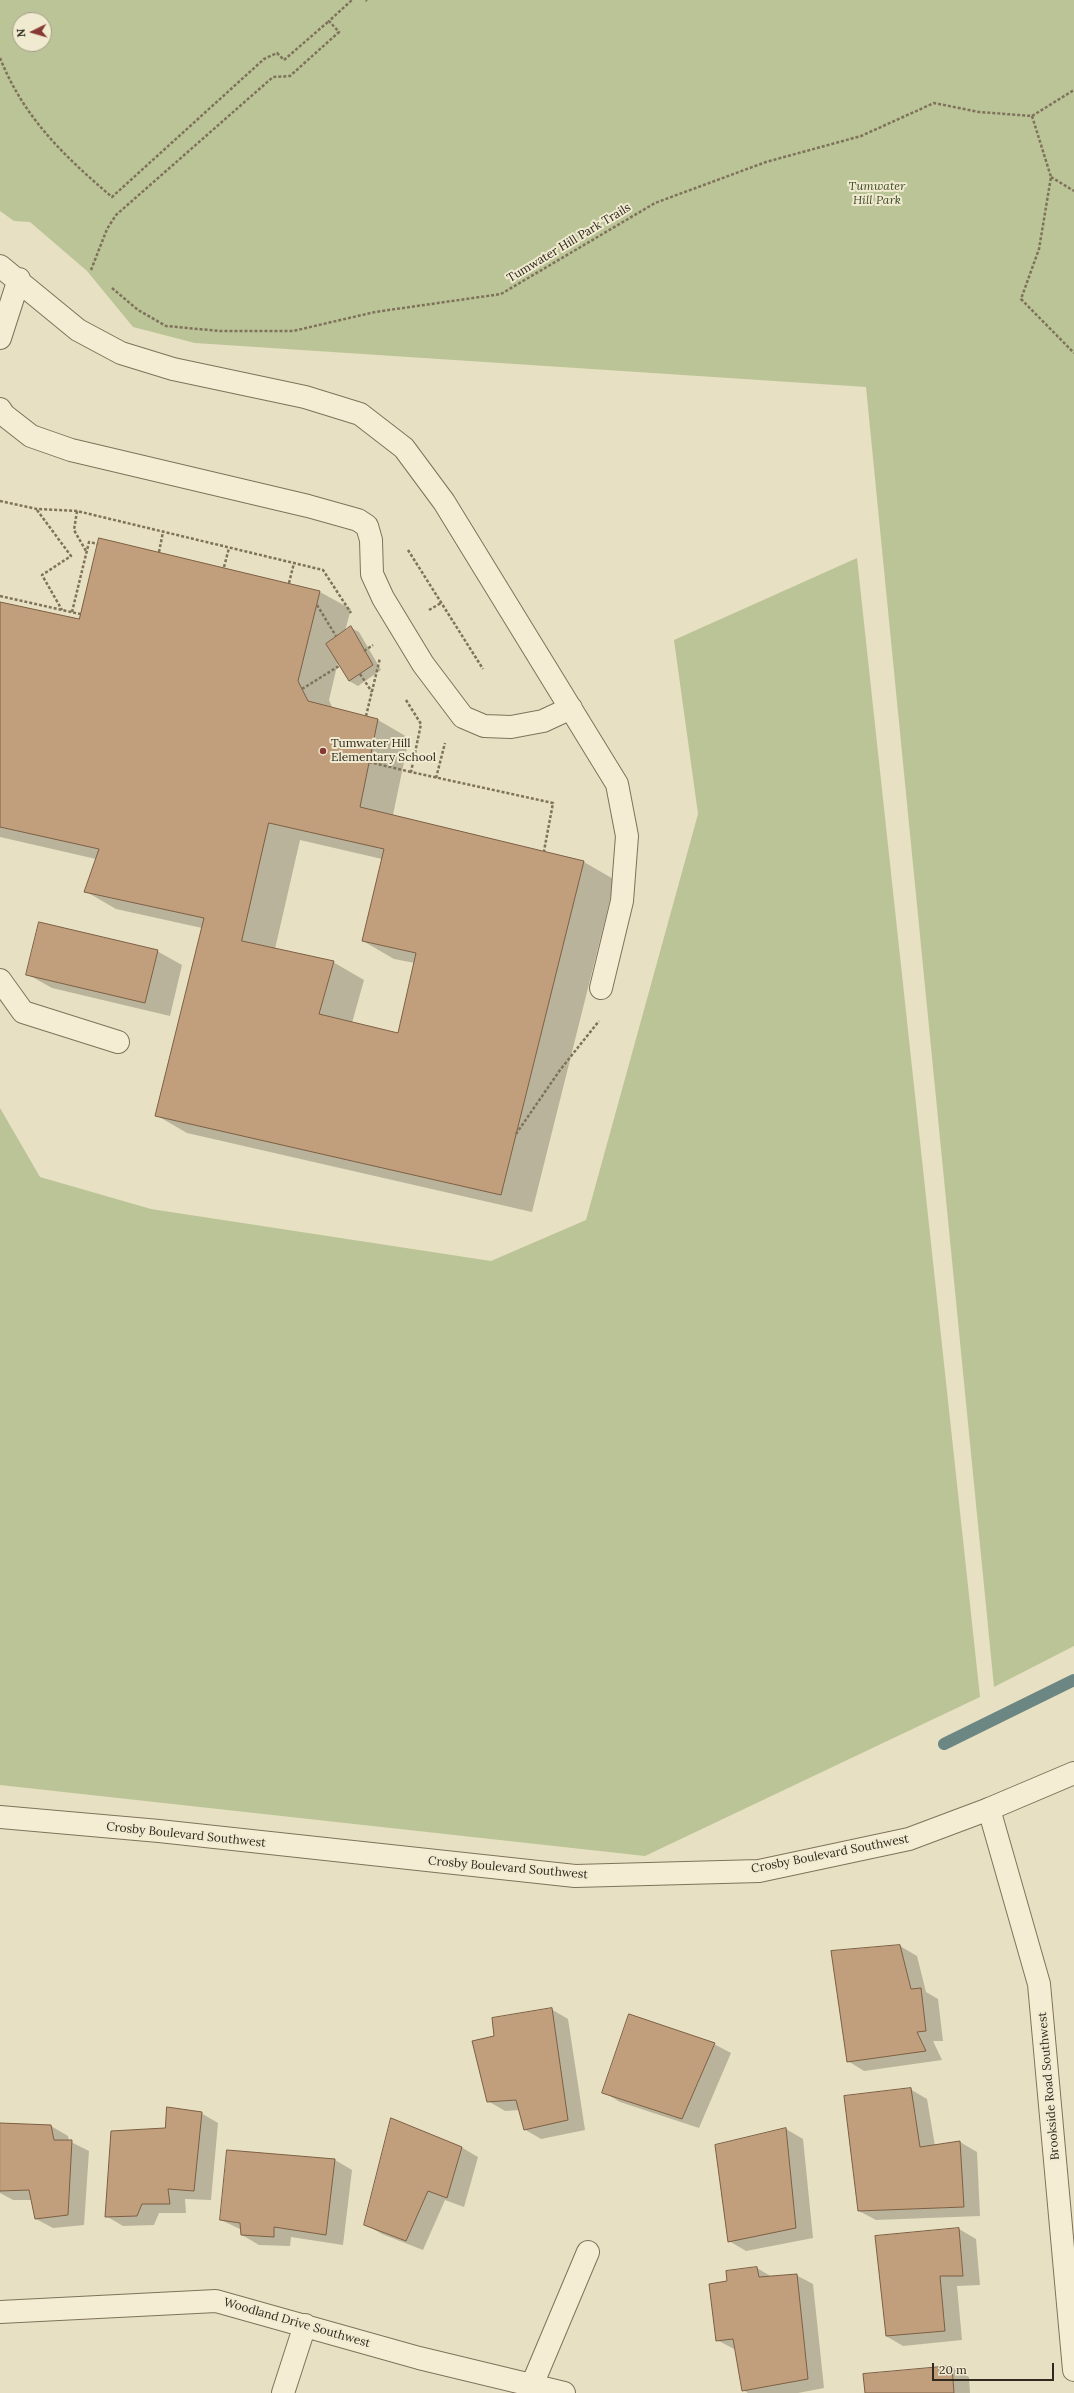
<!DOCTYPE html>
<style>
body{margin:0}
#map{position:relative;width:1074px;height:2393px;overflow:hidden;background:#e8e0c2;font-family:Lora,serif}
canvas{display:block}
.north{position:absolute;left:12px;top:12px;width:40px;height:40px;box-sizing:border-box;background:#f0ead0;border:1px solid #a49d89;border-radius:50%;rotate:265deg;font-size:11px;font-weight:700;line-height:16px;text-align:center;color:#31291e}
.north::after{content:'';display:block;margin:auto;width:14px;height:18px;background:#873a33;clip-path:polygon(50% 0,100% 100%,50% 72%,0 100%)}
.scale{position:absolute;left:932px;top:2363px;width:122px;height:18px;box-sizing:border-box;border:2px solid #31291e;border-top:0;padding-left:5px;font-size:12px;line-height:14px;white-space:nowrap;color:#31291e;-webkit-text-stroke:3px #f0ead0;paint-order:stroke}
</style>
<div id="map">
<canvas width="1074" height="2393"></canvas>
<div class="north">N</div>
<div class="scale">20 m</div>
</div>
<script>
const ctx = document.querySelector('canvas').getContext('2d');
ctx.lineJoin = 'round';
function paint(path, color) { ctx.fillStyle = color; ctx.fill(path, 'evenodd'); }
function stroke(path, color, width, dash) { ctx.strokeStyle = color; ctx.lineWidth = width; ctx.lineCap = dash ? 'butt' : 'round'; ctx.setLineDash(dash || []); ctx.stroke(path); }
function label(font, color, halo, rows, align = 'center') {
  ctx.font = font + ' Lora,serif'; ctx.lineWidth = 4; ctx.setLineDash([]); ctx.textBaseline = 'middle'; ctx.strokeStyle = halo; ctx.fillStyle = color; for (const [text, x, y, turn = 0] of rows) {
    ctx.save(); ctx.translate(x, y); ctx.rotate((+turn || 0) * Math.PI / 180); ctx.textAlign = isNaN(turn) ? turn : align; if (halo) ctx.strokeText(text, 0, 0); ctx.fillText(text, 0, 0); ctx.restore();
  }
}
paint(new Path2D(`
 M 0,0 L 1074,0 L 1074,1646 L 994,1687 L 866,387 L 195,343 L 133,327 L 87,271 L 30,222 L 14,221 L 0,211 ZM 20,20 L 44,20 L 44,44 L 20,44 Z
 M 857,558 L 980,1697 L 645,1856 L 0,1785 L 0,1108 L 40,1177 L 151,1209 L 491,1261 L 586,1220 L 698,814 L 674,640 Z`), '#bbc497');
paint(new Path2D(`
 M 100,540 L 320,592 L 351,609 L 345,631 L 351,628 L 359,632 L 381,670 L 358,686 L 349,681 L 338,662 L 329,700 L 333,709 L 378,720 L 409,738 L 393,815 L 584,862 L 615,880 L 532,1212 L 187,1133 L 156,1115 L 202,928 L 116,909 L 85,891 L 96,859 L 0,837 L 0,603 L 79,620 ZM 300,840 L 382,859 L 363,941 L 394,959 L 415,963 L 399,1035 L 352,1023 L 364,980 L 333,962 L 275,949 Z
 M 157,951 L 182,965 L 170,1016 L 52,988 L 27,974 Z
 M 900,1946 L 917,1956 L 926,1992 L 938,1999 L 943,2041 L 933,2041 L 942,2060 L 864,2071 L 848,2061 Z
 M 551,2009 L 568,2019 L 585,2130 L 541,2139 L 524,2129 L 520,2110 L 505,2111 L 488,2101 L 495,2037 Z
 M 714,2044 L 731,2053 L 699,2128 L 620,2102 L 603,2092 Z
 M 910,2089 L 927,2099 L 935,2146 L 960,2142 L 977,2152 L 980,2216 L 876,2220 L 859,2211 Z
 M 201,2113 L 218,2123 L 211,2200 L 185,2199 L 186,2213 L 159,2213 L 154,2225 L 123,2226 L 106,2216 L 165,2129 Z
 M 0,2124 L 51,2126 L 68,2136 L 69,2141 L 89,2151 L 84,2225 L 53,2228 L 36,2219 L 32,2200 L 13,2200 L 0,2193 Z
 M 786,2129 L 803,2139 L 813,2238 L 746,2251 L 729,2241 Z
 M 461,2147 L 478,2157 L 464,2207 L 445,2200 L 423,2250 L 382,2234 L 365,2224 Z
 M 228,2151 L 335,2160 L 352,2170 L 343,2245 L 291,2237 L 290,2246 L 259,2245 L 242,2235 L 242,2230 L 221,2220 Z
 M 959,2229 L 976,2239 L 980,2285 L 957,2286 L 962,2340 L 903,2346 L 886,2336 Z
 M 757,2268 L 772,2277 L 796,2275 L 813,2284 L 824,2388 L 798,2393 L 748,2393 L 743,2390 L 736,2350 L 717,2340 L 728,2282 Z
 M 952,2367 L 969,2377 L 970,2393 L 866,2393 Z`), '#0003');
stroke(new Path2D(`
 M 944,1744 L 1074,1680`), '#6c8783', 12);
const building = new Path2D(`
 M 99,538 L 320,591 L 298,681 L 308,701 L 378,719 L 360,807 L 584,861 L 501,1195 L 155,1116 L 204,918 L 84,892 L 99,849 L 0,827 L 0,602 L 79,619 ZM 269,823 L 384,849 L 362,941 L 416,953 L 398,1033 L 319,1014 L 334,961 L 242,941 Z
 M 351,626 L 373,665 L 349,681 L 326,644 Z
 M 39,922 L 158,950 L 145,1003 L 26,975 Z
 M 900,1945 L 911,1989 L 921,1988 L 926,2031 L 917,2032 L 926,2051 L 847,2062 L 831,1951 Z
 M 552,2008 L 568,2120 L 524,2130 L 516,2100 L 487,2102 L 472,2041 L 494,2036 L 492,2018 Z
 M 629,2014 L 715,2043 L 682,2119 L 602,2093 Z
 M 911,2088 L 920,2147 L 960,2141 L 964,2207 L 858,2211 L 844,2096 Z
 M 167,2107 L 202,2112 L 194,2191 L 168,2189 L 170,2204 L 142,2204 L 137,2216 L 105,2217 L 111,2131 L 165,2128 Z
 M 391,2118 L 462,2147 L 447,2198 L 428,2191 L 406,2241 L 364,2225 Z
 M 0,2123 L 51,2125 L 54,2140 L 72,2140 L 68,2215 L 35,2219 L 29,2190 L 0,2191 Z
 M 786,2128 L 796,2228 L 728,2242 L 715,2145 Z
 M 227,2150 L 335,2159 L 326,2235 L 274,2227 L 274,2237 L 241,2235 L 240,2223 L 220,2220 Z
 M 959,2228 L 963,2276 L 940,2276 L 945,2331 L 886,2336 L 875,2236 Z
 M 757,2267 L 759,2277 L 797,2274 L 808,2379 L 742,2391 L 733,2339 L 716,2341 L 709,2284 L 727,2281 L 726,2271 Z
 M 952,2366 L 954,2393 L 865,2393 L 863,2374 Z`);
paint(building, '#c19f7c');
stroke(building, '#7b5f44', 1);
const service = new Path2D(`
 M 0,266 L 78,330 L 121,353 L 173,369 L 305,397 L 360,414 L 404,448 L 444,502 L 617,784 L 627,836 L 622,901 L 601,988
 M 0,338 L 19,279
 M 0,409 L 4,415 L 31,436 L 71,450 L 308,506 L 358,520 L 367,526 L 371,540 L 372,574 L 383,598 L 423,664 L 463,717 L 484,726 L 511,727 L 543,721 L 571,708
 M 0,980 L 23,1012 L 118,1042`);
const minor = new Path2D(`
 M 989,1809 L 1039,1984 L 1074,2370
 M 0,2312 L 216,2301 L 419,2358 L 564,2393
 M 532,2385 L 588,2252
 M 283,2393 L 305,2325`);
const tertiary = new Path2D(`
 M 0,1817 L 159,1831 L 575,1876 L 759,1871 L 909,1839 L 989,1809 L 1074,1773`);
stroke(service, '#7f725b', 24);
stroke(minor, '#7f725b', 24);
stroke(tertiary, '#7f725b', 24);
stroke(new Path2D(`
 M 366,0 L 367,1
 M 0,58 C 24,118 64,156 112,197 L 264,59 L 277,53 L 284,60 L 329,21
 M 1032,116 L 1051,177 L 1039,249 L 1021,299 L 1074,353
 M 1051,177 L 1074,191
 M 91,270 L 107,229 L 116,215 L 273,77 L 290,76 L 339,32 L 329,21 L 352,0
 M 112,288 L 138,310 L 166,326 L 220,331 L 293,331 L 375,312 L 501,294 L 655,203 L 766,162 L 861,136 L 934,103 L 979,112 L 1032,116 L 1074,90
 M 0,501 L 37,509 L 77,511 L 323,570 L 351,613
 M 37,510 L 71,556 L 42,575 L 62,610
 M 77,511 L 74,530 L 86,551
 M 408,550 L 483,669
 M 159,552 L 163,532
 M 224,567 L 229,548
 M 289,583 L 294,563
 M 0,596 L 80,614
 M 317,605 L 336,636
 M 429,610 L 441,603
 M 72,612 L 89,542 L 98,544
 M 364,651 L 373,645
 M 360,674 L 372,692
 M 302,689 L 339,666
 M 406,700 L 421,724 L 411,772 L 553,803 L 544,851
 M 366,716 L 380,658
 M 369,762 L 411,772
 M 436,778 L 445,743
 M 516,1134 L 560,1070 L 599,1021`), '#7f725b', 2.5, [3, 2]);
stroke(service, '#f4edd4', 22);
stroke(minor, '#f4edd4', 22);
stroke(tertiary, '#f4edd4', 22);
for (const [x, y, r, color] of [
 [323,751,4,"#873a33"]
]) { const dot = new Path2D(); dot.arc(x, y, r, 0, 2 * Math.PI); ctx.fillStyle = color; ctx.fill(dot); stroke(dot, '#f0ead0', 1.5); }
label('italic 12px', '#3f4b27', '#f0ead0', [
 ["Tumwater",877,187],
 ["Hill Park",877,201]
]);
label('12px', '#31291e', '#f0ead0', [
 ["Tumwater Hill Park Trails",569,243,-31],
 ["Crosby Boulevard Southwest",186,1835,6],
 ["Crosby Boulevard Southwest",830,1854,-11],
 ["Crosby Boulevard Southwest",508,1868,5],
 ["Brookside Road Southwest",1049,2086,-95],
 ["Woodland Drive Southwest",297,2323,16]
]);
label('12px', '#31291e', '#f0ead0', [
 ["Tumwater Hill",331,744],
 ["Elementary School",331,758]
], 'left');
</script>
